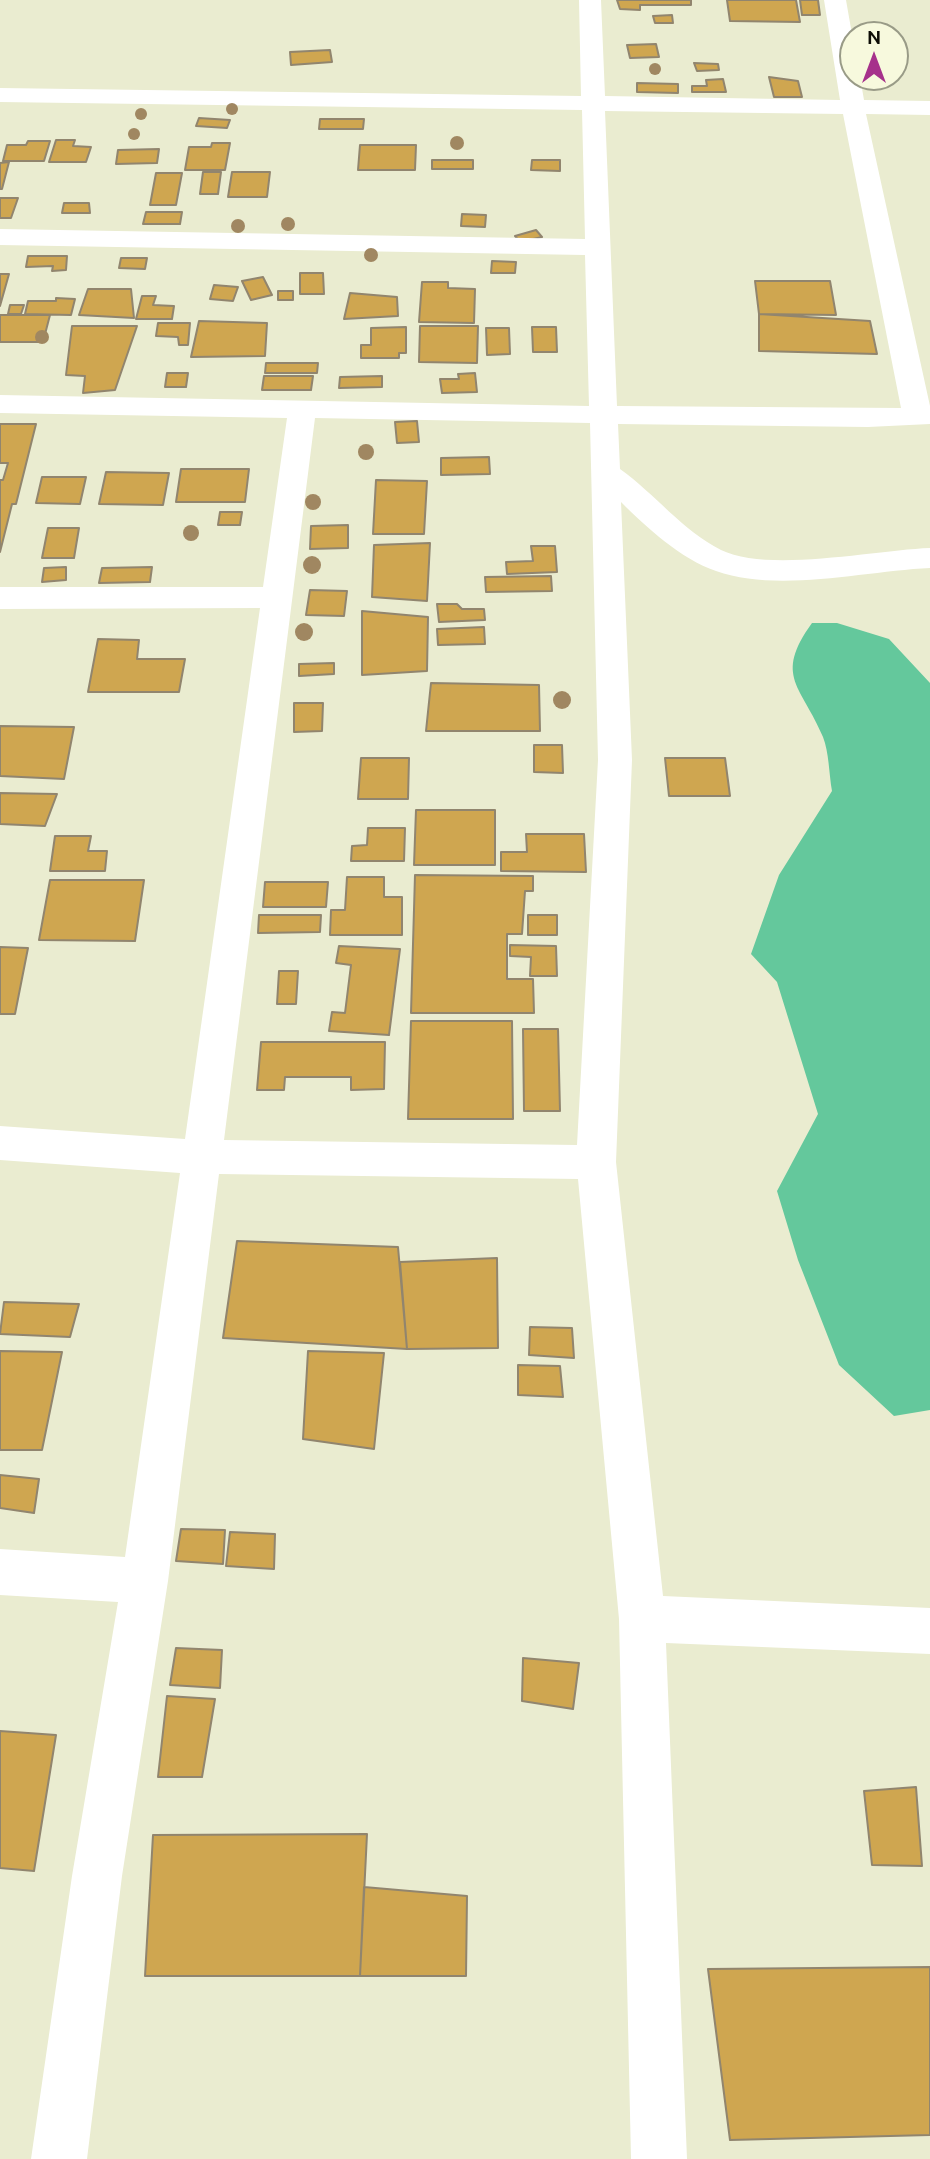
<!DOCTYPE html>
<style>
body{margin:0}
#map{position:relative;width:930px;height:2159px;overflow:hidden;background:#eaecd0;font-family:Ubuntu,sans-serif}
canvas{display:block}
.north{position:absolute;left:839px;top:21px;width:70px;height:70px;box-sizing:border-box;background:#f7f9dd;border:2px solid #999b87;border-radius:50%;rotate:0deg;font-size:19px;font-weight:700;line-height:28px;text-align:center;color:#0d0d05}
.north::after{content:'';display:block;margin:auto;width:24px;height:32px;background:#a6318b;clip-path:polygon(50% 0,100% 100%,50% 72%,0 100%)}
</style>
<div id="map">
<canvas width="930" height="2159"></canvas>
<div class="north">N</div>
</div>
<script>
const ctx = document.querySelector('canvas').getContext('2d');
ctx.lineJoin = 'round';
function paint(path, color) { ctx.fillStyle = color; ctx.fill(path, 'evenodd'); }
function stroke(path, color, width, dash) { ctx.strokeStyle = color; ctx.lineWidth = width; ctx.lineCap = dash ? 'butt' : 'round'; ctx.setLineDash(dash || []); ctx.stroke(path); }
paint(new Path2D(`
 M 812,623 L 837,623 L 889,639 L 930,683 L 930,1410 L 894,1416 L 839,1365 L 798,1260 L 777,1191 L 818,1114 L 777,982 L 751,954 L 779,875 L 832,791 C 829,774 829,752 823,737 C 802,686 773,677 812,623 Z`), '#64c89c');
const building = new Path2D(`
 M 617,0 L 691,0 L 691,5 L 640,5 L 640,10 L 620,9 Z
 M 727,0 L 796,0 L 800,22 L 730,21 Z
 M 800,0 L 818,0 L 820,15 L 802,15 Z
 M 672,15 L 673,23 L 655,23 L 653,16 Z
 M 656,44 L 659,57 L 630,58 L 627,45 Z
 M 330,50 L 332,62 L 291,65 L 290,52 Z
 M 694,63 L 718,64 L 719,70 L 697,71 Z
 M 769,77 L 798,81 L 802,97 L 774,97 Z
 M 723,79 L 726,92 L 692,92 L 692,86 L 707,86 L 706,80 Z
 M 637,83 L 678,84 L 678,93 L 637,92 Z
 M 199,118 L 230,120 L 227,128 L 196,126 Z
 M 320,119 L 364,119 L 363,129 L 319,129 Z
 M 56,140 L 75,140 L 73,146 L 91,147 L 86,162 L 49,162 Z
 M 28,141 L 50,141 L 44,161 L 3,161 L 7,145 L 26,145 Z
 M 212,143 L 230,143 L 225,170 L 185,170 L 189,147 L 211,147 Z
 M 360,145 L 416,145 L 415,170 L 358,170 Z
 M 159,149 L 157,163 L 116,164 L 118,150 Z
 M 432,160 L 473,160 L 473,169 L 432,169 Z
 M 532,160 L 560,160 L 560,171 L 531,170 Z
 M 9,162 L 2,189 L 0,189 L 0,163 Z
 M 203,172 L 221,172 L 218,194 L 200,194 Z
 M 232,172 L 270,172 L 267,197 L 228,197 Z
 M 156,173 L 182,173 L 176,205 L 150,205 Z
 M 0,198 L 18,198 L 11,218 L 0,218 Z
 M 64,203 L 89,203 L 90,213 L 62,213 Z
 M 146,212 L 182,212 L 180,224 L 143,224 Z
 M 462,214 L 486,215 L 485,227 L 461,226 Z
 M 536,230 L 542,237 L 520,242 L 515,236 Z
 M 28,256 L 67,256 L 66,270 L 52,271 L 53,266 L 26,267 Z
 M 121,258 L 147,258 L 145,269 L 119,268 Z
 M 492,261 L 516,262 L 515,273 L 491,273 Z
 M 300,273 L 323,273 L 324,294 L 300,294 Z
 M 0,274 L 9,274 L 0,306 Z
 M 263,277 L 272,295 L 251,300 L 242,281 Z
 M 755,281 L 830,281 L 836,315 L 759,314 Z
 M 422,282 L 448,282 L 448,288 L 475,289 L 474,323 L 419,322 Z
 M 214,285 L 238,287 L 233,301 L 210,299 Z
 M 88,289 L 131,289 L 134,318 L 79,315 Z
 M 278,291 L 293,291 L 293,300 L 278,300 Z
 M 350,293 L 397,297 L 398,316 L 344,319 Z
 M 142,296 L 156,296 L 153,305 L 174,306 L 172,319 L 136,319 Z
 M 56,298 L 75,299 L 71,315 L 25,314 L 28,301 L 56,301 Z
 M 10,305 L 24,305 L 21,314 L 8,314 Z
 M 759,314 L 870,321 L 877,354 L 759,351 Z
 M 0,315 L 50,315 L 43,342 L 0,342 Z
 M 199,321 L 267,323 L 265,356 L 191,357 Z
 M 158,323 L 190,323 L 188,345 L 179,345 L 178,337 L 156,336 Z
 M 72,326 L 137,326 L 115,390 L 83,393 L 85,376 L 66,375 Z
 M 420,326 L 478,326 L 477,363 L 419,362 Z
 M 406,327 L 406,353 L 399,353 L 399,358 L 361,358 L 361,345 L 371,345 L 371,328 Z
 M 532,327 L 556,327 L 557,352 L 533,352 Z
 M 486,328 L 509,328 L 510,354 L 487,355 Z
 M 266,363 L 318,363 L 317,373 L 265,373 Z
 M 167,373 L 188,373 L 186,387 L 165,387 Z
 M 475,373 L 477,392 L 442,393 L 440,379 L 459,379 L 458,374 Z
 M 264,376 L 313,376 L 311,390 L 262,390 Z
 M 382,376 L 382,387 L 339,388 L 340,377 Z
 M 417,421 L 419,442 L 397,443 L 395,422 Z
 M 0,424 L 36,424 L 16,504 L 12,504 L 0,552 L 0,480 L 3,480 L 8,463 L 0,463 Z
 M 489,457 L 490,474 L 441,475 L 441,458 Z
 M 181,469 L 249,469 L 245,502 L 176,502 Z
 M 106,472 L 169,473 L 163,505 L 99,504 Z
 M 42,477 L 86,477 L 80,504 L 36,503 Z
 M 376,480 L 427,481 L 424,534 L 373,534 Z
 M 220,512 L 242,512 L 240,525 L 218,525 Z
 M 348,525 L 348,548 L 310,549 L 311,526 Z
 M 48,528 L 79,528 L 74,558 L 42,558 Z
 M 430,543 L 427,601 L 372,597 L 374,545 Z
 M 531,546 L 555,546 L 557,572 L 507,574 L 506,562 L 533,561 Z
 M 66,567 L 66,580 L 42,582 L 44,568 Z
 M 152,567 L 150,582 L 99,583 L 102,568 Z
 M 551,576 L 552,591 L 486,592 L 485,577 Z
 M 310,590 L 347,591 L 344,616 L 306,615 Z
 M 437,604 L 457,604 L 462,609 L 484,609 L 485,620 L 439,622 Z
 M 362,611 L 428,617 L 427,671 L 362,675 Z
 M 484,627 L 485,644 L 438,645 L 437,629 Z
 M 98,639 L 139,640 L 137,659 L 185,659 L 179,692 L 88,692 Z
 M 334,663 L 334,674 L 299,676 L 299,664 Z
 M 431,683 L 539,685 L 540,731 L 426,731 Z
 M 294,703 L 323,703 L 322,731 L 294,732 Z
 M 0,726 L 74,727 L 64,779 L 0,776 Z
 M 534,745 L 562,745 L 563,773 L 534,772 Z
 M 361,758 L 409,758 L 408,799 L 358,799 Z
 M 665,758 L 725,758 L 730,796 L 669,796 Z
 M 0,793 L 57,794 L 45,826 L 0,824 Z
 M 416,810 L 495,810 L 495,865 L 414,865 Z
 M 368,828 L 405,828 L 404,861 L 351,861 L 352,846 L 367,845 Z
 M 526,834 L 584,834 L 586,872 L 501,871 L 501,852 L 527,852 Z
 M 55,836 L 91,836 L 88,851 L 107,851 L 105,871 L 50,871 Z
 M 415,875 L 533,876 L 533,891 L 525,891 L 522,934 L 507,934 L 507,979 L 533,979 L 534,1013 L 411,1013 Z
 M 347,877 L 384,877 L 384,897 L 402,897 L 402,935 L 330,935 L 331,910 L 345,910 Z
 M 50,880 L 144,880 L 135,941 L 39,940 Z
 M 265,882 L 328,882 L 326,907 L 263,907 Z
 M 259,915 L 321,915 L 320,932 L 258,933 Z
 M 528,915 L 557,915 L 557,935 L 528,935 Z
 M 510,945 L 556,946 L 557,976 L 530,976 L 531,957 L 510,956 Z
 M 339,946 L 400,949 L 389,1035 L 329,1031 L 332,1012 L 345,1013 L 351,965 L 336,963 Z
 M 0,947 L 28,948 L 15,1014 L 0,1014 Z
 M 279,971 L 298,971 L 296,1004 L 277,1004 Z
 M 411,1021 L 512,1021 L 513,1119 L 408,1119 Z
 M 523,1029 L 558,1029 L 560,1111 L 524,1111 Z
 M 261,1042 L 385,1042 L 384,1089 L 351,1090 L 351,1077 L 285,1077 L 284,1090 L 257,1090 Z
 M 237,1241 L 398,1247 L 407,1349 L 223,1338 Z
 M 497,1258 L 498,1348 L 407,1349 L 400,1262 Z
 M 4,1302 L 79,1304 L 70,1337 L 0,1334 Z
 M 530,1327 L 572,1328 L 574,1358 L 529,1355 Z
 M 0,1351 L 62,1352 L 42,1450 L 0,1450 Z
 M 308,1351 L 384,1353 L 374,1449 L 303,1439 Z
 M 518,1365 L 560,1366 L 563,1397 L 518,1395 Z
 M 0,1475 L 39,1479 L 34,1513 L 0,1508 Z
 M 181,1529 L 225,1530 L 223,1564 L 176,1561 Z
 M 230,1532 L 275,1534 L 274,1569 L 226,1566 Z
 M 176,1648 L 222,1650 L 220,1688 L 170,1685 Z
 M 523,1658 L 579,1663 L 573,1709 L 522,1701 Z
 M 167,1696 L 215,1699 L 202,1777 L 158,1777 Z
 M 0,1731 L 56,1735 L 34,1871 L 0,1868 Z
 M 916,1787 L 922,1866 L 872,1865 L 864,1791 Z
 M 367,1834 L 360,1976 L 145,1976 L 153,1835 Z
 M 364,1887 L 467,1896 L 466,1976 L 360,1976 Z
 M 930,1967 L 930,2135 L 730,2140 L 708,1969 Z`);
paint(building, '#cfa650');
stroke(building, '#91856e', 2);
paint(new Path2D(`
 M 579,0 L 601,0 L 605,96 L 840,100 L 824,0 L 846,0 L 853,40 L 853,77 L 860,77 L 864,100 L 930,101 L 930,115 L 866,114 L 930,406 L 930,424 L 868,427 L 618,424 L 620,469 C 655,494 682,530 721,550 C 768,573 876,550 930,548 L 930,568 C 865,571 778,593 716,571 C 681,559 647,528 621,502 L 632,760 L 616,1162 L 663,1596 L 930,1608 L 930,1654 L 666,1643 L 687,2159 L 631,2159 L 619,1619 L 578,1179 L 219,1174 L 168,1581 L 122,1876 L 87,2159 L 31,2159 L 72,1876 L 118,1602 L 0,1595 L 0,1549 L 125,1557 L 180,1173 L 0,1160 L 0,1126 L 185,1139 L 260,608 L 0,609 L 0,587 L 263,587 L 287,418 L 0,413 L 0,395 L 589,406 L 585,255 L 0,245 L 0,229 L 585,239 L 582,110 L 0,102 L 0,88 L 581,96 ZM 605,111 L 843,114 L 901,408 L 617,406 ZM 315,418 L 590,423 L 598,760 L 577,1145 L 224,1140 Z`), '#fff');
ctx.fillStyle = '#a08761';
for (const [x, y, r] of [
 [655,69,6],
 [232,109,6],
 [141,114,6],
 [134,134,6],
 [457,143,7],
 [288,224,7],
 [238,226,7],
 [371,255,7],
 [42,337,7],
 [366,452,8],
 [313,502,8],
 [191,533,8],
 [312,565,9],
 [304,632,9],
 [562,700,9]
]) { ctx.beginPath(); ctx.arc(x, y, r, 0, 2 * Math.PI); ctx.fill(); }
</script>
